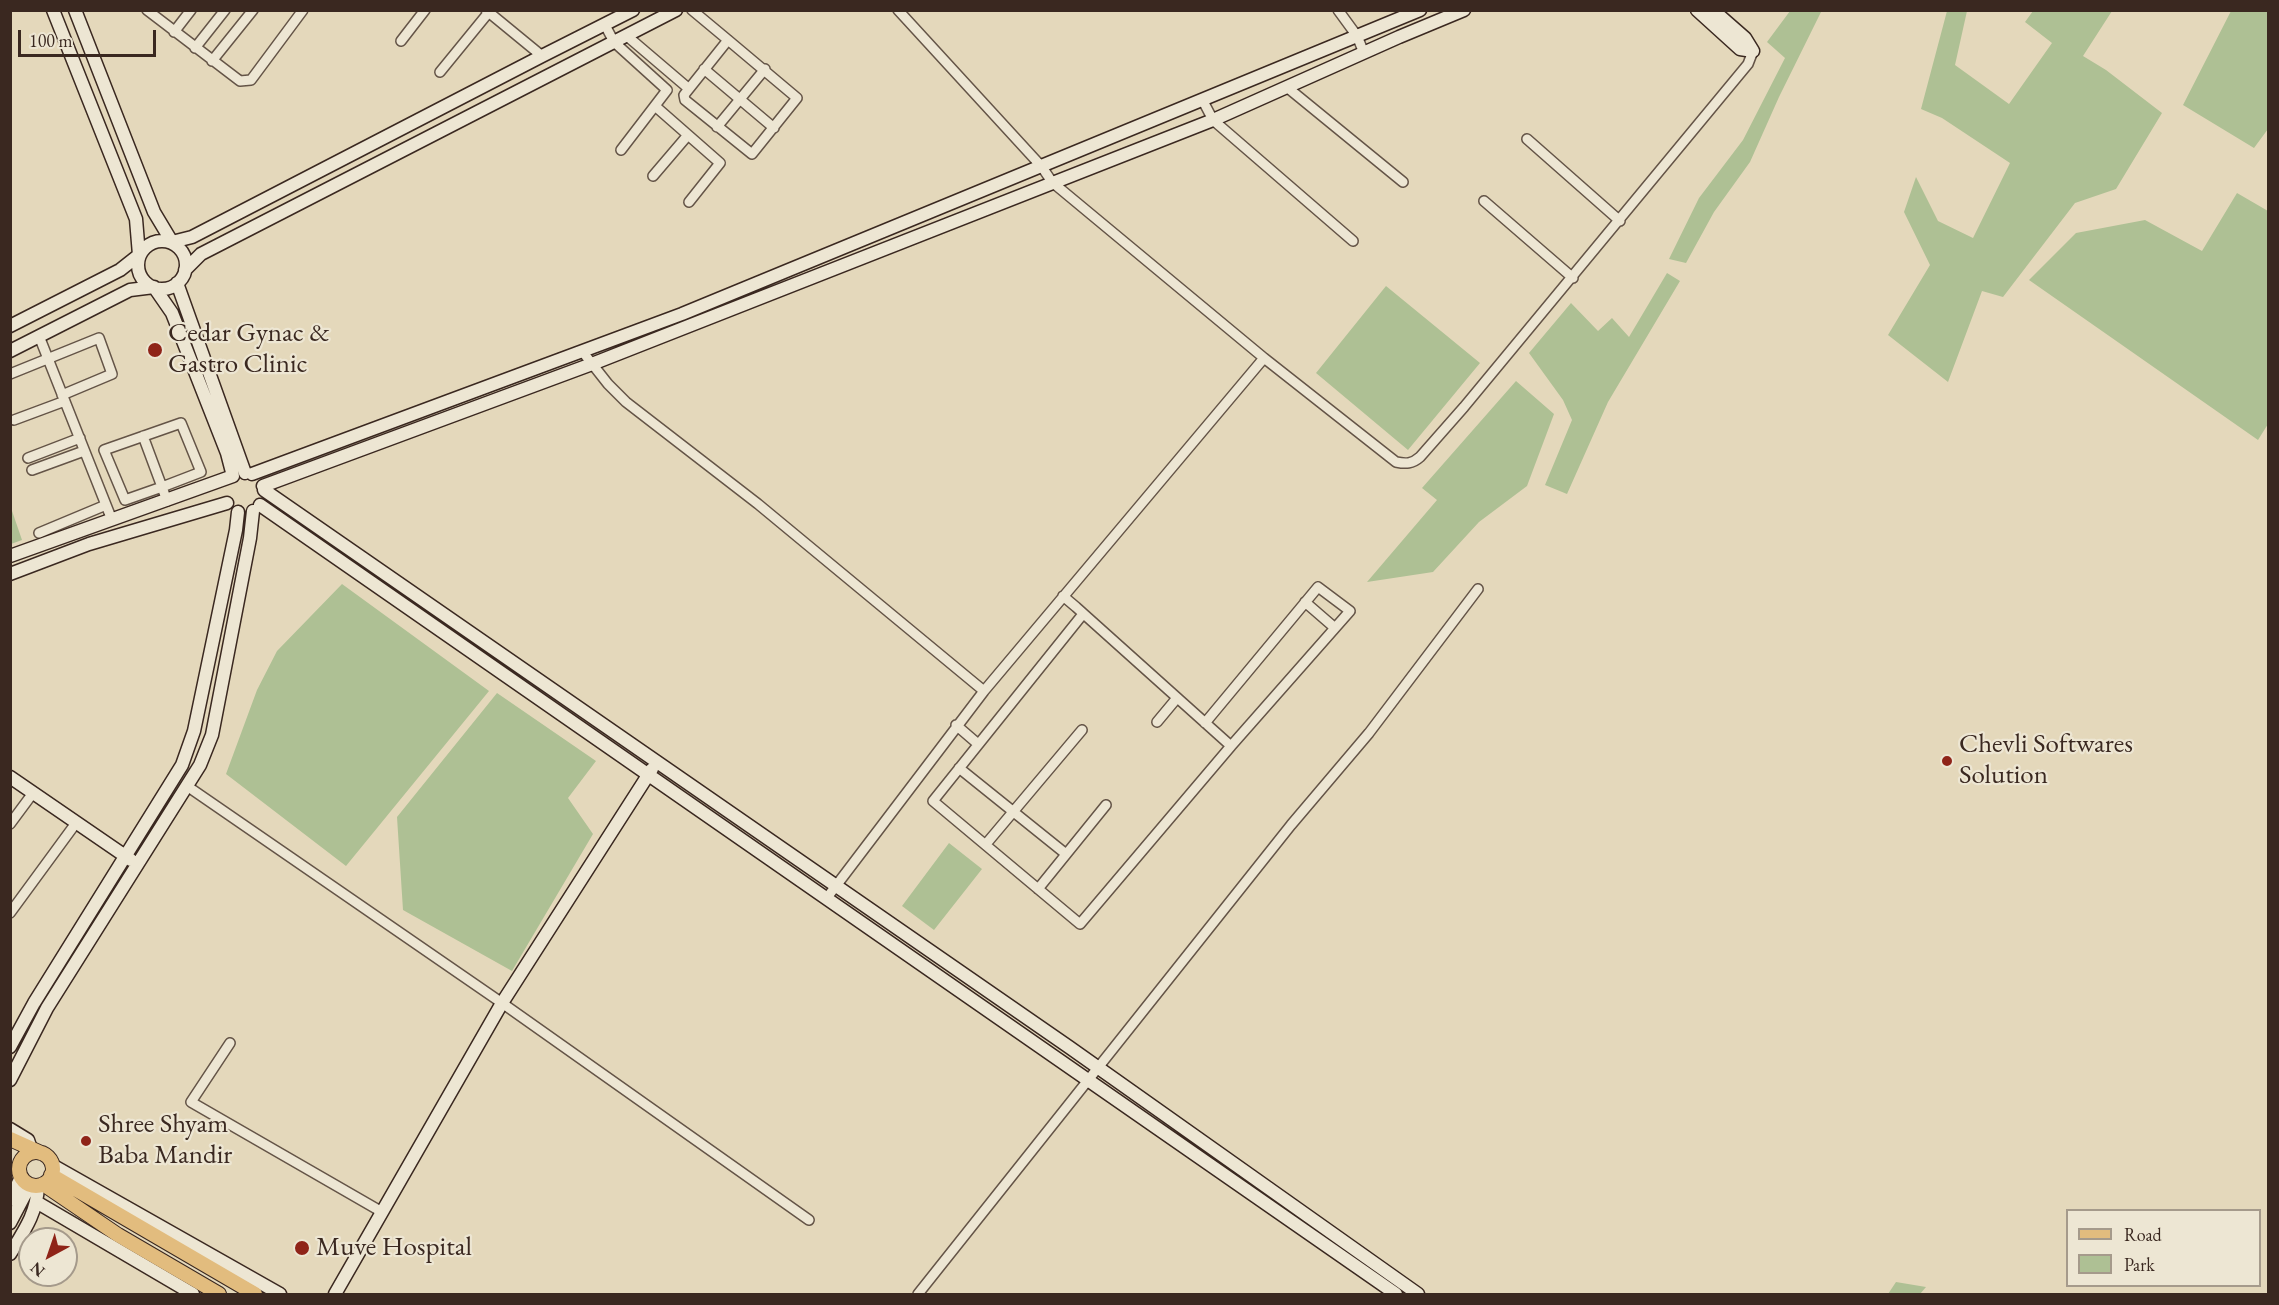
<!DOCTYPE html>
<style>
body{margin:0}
#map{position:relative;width:2279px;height:1305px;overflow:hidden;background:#e4d8bb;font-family:"EB Garamond",serif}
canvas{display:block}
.frame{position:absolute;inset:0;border:12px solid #3a2820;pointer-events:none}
.legend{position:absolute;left:2066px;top:1209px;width:195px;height:78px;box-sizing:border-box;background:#ede6d3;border:2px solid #a59a8b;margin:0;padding:8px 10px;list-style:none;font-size:18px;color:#3a2820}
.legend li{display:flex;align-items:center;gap:12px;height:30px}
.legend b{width:30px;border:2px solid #a59a8b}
.north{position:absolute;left:18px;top:1227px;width:60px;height:60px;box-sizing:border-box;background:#ede6d3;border:2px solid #a59a8b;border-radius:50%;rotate:220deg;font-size:16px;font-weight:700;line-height:24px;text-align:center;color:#3a2820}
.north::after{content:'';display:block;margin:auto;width:21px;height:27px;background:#8f2418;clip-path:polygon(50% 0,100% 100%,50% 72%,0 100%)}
.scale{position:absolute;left:18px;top:30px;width:138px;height:27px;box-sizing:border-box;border:3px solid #3a2820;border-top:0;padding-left:8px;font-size:18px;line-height:21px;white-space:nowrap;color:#3a2820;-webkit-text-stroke:4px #ede6d3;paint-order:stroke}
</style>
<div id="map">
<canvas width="2279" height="1305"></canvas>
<div class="frame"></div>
<ul class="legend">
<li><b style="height:8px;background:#e2bc7e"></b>Road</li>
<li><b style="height:16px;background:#aec094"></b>Park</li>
</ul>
<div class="north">N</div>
<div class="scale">100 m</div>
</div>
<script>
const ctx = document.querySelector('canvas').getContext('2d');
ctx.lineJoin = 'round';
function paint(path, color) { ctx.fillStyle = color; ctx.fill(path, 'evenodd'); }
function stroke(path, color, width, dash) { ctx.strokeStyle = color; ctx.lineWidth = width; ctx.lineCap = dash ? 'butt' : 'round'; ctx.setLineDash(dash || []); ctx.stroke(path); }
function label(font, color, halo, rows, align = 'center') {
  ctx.font = font + ' "EB Garamond",serif'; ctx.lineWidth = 4.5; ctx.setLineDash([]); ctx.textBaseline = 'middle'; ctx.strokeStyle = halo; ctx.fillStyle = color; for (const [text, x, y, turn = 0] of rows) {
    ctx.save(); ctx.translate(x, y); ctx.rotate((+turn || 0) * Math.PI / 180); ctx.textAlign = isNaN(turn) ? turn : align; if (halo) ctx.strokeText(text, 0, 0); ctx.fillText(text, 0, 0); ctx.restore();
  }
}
paint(new Path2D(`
 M 1790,11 L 1820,11 L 1821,12 L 1779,97 L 1750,162 L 1714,212 L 1686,263 L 1669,259 L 1699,198 L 1743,140 L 1785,58 L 1767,42 Z
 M 1947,11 L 1967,11 L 1955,65 L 2009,104 L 2052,43 L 2025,22 L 2033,11 L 2112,11 L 2083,56 L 2106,70 L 2162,113 L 2116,189 L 2075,203 L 2003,297 L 1982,291 L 1948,382 L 1888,335 L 1930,265 L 1904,212 L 1916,177 L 1938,221 L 1973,238 L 2010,163 L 1942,118 L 1921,109 Z
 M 2231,11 L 2268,11 L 2268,129 L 2254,148 L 2183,105 Z
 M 2237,193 L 2268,211 L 2268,424 L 2258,440 L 2029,280 L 2076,233 L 2145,220 L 2202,251 Z
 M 1667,273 L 1680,281 L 1608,402 L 1567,494 L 1545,485 L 1572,420 L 1563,400 L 1529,353 L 1571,303 L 1598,331 L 1612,318 L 1629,337 Z
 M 1386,286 L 1480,363 L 1408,450 L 1316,373 Z
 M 1516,381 L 1554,414 L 1527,486 L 1479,522 L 1433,572 L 1367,582 L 1437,500 L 1422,488 Z
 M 11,508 L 22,540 L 11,544 L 10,544 Z
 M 342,584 L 489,691 L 346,866 L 226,774 L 257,690 L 277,651 Z
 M 497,693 L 596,761 L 568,798 L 593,834 L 512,971 L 403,910 L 397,817 Z
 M 949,843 L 982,869 L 934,930 L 902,906 Z
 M 1896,1282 L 1926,1287 L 1920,1294 L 1888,1294 Z`), '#aec094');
const street = new Path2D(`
 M 147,10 L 240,81 L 251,80 L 303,10
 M 486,10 L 542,56
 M 692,10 L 728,40
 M 898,10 L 1042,167 L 1052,182 L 1264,358 L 1396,462 C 1406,464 1412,464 1420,457 L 1464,407 L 1748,64 L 1753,51
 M 1338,10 L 1357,36 L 1364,53
 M 605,25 L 614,42 L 667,90 L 621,150
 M 174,32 L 191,10
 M 627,36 L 688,88
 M 728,40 L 797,98 L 752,154 L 685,100 L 684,95 Z
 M 401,41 L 425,10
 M 195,48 L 225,10
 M 212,61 L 253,10
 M 704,69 L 774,128
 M 440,72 L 489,12
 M 1288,88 L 1403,182
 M 1203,101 L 1213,120 L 1353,241
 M 655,106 L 720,163 L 689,202
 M 717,127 L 765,69
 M 1527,139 L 1620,221
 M 653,176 L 688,135
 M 1484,201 L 1573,278
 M 39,336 L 112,520
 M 582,351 L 608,384 L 626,402 L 758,504 L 984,691
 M 10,374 L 99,338 L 112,374 L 62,395
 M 14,420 L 65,401
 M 143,436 L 162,487 L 201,472 L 181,423 L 104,450 L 125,500 L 162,487 L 167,501
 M 28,458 L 80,438
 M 32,470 L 84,451
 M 39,533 L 106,505
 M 1063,596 L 1076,607 L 1231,746 L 1080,924 L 933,801 L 1083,614
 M 1305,602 L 1335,628
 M 1157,722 L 1177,698
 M 1205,723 L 1318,587 L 1350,611 L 1231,746
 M 956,725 L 978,744
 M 959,768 L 1066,854
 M 187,786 L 502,1003 L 809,1220
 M 10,824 L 33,793
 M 986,844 L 1082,730
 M 1038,889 L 1106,805
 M 826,899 L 984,691 L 1264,358
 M 10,913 L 76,823
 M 230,1043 L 191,1102 L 382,1212
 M 918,1294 L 1291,825 L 1369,733 L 1478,589`);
const secondary = new Path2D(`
 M 75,10 L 154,212 L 172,242 L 192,237 L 542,56 L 633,10
 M 1697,10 L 1740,49 L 1753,51
 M 1713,10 L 1745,38 L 1753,51
 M138 265a24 24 0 1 1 48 0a24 24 0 1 1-48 0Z
 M 185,270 L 201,254 L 676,10
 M 177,283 L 245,473
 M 10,326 L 120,270 L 139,255 L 136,219 L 53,10
 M 10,351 L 130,290 L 154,287 L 172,313 L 227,453 L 233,476 L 10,556
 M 252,474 L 682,314 L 1420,10
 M 263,486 L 592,364 L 1213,120 L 1399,37 L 1464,10
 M 264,490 L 1069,1047 L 1418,1294
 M 260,505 L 1396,1294
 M 10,574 L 89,544 L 227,503
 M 10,777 L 131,860
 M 10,1047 L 34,1003 L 182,765 L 194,731 L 236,530 L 238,512
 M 10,1080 L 47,1008 L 200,765 L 212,735 L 250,538 L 253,511
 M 10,1129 L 28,1140 L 31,1149
 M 52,1165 L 280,1294
 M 10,1200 L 21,1177
 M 38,1203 L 193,1294
 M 10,1223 L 30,1185
 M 10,1254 C 24,1231 37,1213 38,1186
 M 335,1294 L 502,1003 L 652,769`);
const primary = new Path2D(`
 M 10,1139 L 41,1153
 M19 1169a17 17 0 1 1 34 0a17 17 0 1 1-34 0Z
 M 51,1175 L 255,1294
 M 43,1184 L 118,1235 L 219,1294`);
stroke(street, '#645447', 12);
stroke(secondary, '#3a2820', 15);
stroke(primary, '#3a2820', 16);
stroke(street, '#ede6d3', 9);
stroke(secondary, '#ede6d3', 12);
stroke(primary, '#e2bc7e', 14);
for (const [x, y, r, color] of [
 [155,350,8,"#8f2418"],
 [1947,761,6,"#8f2418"],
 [86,1141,6,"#8f2418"],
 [302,1248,8,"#8f2418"]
]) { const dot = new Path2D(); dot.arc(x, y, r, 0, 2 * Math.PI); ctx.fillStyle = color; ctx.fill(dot); stroke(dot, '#ede6d3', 2); }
label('27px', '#3a2820', '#ede6d3', [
 ["Cedar Gynac &",168,334],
 ["Gastro Clinic",168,365],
 ["Chevli Softwares",1959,745],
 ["Solution",1959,776],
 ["Shree Shyam",98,1125],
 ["Baba Mandir",98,1156],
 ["Muve Hospital",316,1248]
], 'left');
</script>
